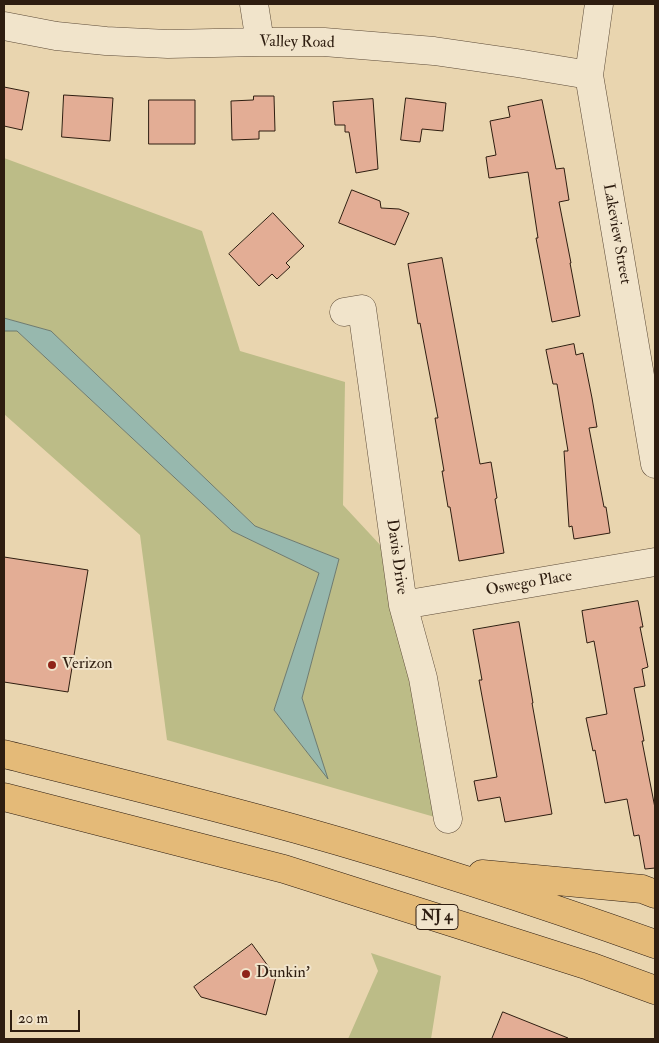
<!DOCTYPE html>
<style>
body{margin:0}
#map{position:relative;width:659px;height:1043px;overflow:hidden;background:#e9d5af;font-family:"IM FELL Double Pica",serif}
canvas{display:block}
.frame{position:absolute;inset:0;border:5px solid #2e1d10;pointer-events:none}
.scale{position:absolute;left:10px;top:1010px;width:70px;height:22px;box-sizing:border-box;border:2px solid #2e1d10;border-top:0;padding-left:6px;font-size:15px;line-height:18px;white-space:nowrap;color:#2e1d10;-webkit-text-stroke:4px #f1e4cb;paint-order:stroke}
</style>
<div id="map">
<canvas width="659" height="1043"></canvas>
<div class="frame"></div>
<div class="scale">20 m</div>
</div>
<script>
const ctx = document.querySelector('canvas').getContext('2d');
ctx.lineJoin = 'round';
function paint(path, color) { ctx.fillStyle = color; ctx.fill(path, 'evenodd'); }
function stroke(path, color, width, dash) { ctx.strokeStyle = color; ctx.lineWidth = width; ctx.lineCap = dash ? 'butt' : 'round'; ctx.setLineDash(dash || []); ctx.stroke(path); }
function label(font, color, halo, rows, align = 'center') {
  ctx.font = font + ' "IM FELL Double Pica",serif'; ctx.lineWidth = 4; ctx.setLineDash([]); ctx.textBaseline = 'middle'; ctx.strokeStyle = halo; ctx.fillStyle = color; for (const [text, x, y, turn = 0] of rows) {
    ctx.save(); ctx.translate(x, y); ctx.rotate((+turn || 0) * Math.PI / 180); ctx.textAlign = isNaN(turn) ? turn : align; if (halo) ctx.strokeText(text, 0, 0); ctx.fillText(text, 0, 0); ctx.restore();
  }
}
paint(new Path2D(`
 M 4,158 L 202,231 L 240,351 L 345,382 L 343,505 L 409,576 L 452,822 L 167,740 L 140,535 L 4,414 L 4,331 L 17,331 L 232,531 L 319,573 L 274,710 L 327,777 L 302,698 L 339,559 L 255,526 L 51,331 L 4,318 Z
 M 371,953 L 441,976 L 431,1039 L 348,1039 L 378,971 Z`), '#bcbc87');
const water = new Path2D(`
 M 4,318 L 51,331 L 255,526 L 339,559 L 302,698 L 328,779 L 274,710 L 319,573 L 232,531 L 17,331 L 4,331 Z`);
paint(water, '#97b8ae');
stroke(water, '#6d7a6f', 1);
const building = new Path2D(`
 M 4,87 L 29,92 L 22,130 L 4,126 Z
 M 64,95 L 113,98 L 110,141 L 62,137 Z
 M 254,96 L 274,96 L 275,131 L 259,131 L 259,139 L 232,140 L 231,101 L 253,100 Z
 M 406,98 L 446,103 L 443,131 L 422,129 L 420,142 L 401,140 Z
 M 373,99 L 378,169 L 356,173 L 349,132 L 345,132 L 345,125 L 335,125 L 333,102 Z
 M 149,100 L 195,100 L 195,144 L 149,144 Z
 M 542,100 L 556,169 L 564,168 L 569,200 L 559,202 L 571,263 L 570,263 L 580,316 L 552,322 L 536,238 L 538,238 L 528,172 L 489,178 L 486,157 L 496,155 L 490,121 L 510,117 L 508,107 Z
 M 352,190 L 380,201 L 381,208 L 399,209 L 409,213 L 395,245 L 339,223 Z
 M 273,213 L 304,246 L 286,263 L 290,267 L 277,279 L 272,274 L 259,286 L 229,254 Z
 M 442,258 L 480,464 L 491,462 L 497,498 L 495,499 L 504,553 L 459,561 L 450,507 L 448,507 L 442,471 L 444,471 L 435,418 L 438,418 L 420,323 L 418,324 L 408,264 Z
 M 574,344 L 576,355 L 583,353 L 592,398 L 597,427 L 589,428 L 604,507 L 606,507 L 610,533 L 574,539 L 572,526 L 569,527 L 564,451 L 568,451 L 557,384 L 553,384 L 546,350 Z
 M 4,557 L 88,570 L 68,692 L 4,682 Z
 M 638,601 L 643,627 L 640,627 L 648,667 L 642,669 L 645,686 L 634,688 L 644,741 L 642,741 L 655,808 L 655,868 L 645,869 L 639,835 L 634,836 L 627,799 L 605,803 L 595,750 L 593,751 L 586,718 L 607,714 L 594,641 L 587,643 L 582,611 Z
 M 519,622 L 533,703 L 532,703 L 552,814 L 505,822 L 500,797 L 478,801 L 474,781 L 497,777 L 479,680 L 482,680 L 473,630 Z
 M 252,944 L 276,977 L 266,1015 L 201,997 L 194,987 Z
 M 503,1012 L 568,1038 L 568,1039 L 492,1039 Z`);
paint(building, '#e3ad95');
stroke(building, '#2e1d10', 1);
const minor = new Path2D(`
 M 254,4 L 260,42
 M 599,4 L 589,75 L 655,464
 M 4,26 L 56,36 L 106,41 L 168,44 L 260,42 L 324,42 L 434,51 L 517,63 L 589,75
 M 344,312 L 362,309 L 403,605 L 423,678 L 448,819
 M 403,605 L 655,562`);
const highway = new Path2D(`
 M 4,754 C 101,778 199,802 296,829 C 417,863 537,902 655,944
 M 4,797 L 284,869 L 589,966 L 655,990
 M 482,874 L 642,889 L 655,894`);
stroke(minor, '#5d4b38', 29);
stroke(highway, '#2e1d10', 29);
stroke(minor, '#f1e4cb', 28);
stroke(highway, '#e4ba78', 28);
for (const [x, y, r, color] of [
 [52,665,5,"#8f2418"],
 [246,974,5,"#8f2418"]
]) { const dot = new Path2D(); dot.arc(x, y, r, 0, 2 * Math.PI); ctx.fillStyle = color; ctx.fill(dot); stroke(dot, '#f1e4cb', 2); }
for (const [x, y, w] of [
 [437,917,42]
]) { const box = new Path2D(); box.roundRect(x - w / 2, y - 12.5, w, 25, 4); ctx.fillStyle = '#f1e4cb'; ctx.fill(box); stroke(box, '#2e1d10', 1); }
label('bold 15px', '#2e1d10', null, [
 ["NJ 4",437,917]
]);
label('16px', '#2e1d10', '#f1e4cb', [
 ["Valley Road",297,43,1],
 ["Lakeview Street",616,234,80],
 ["Davis Drive",396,557,82],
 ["Oswego Place",529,584,-10]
]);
label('16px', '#2e1d10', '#f1e4cb', [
 ["Verizon",62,665],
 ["Dunkin'",256,974]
], 'left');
</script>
